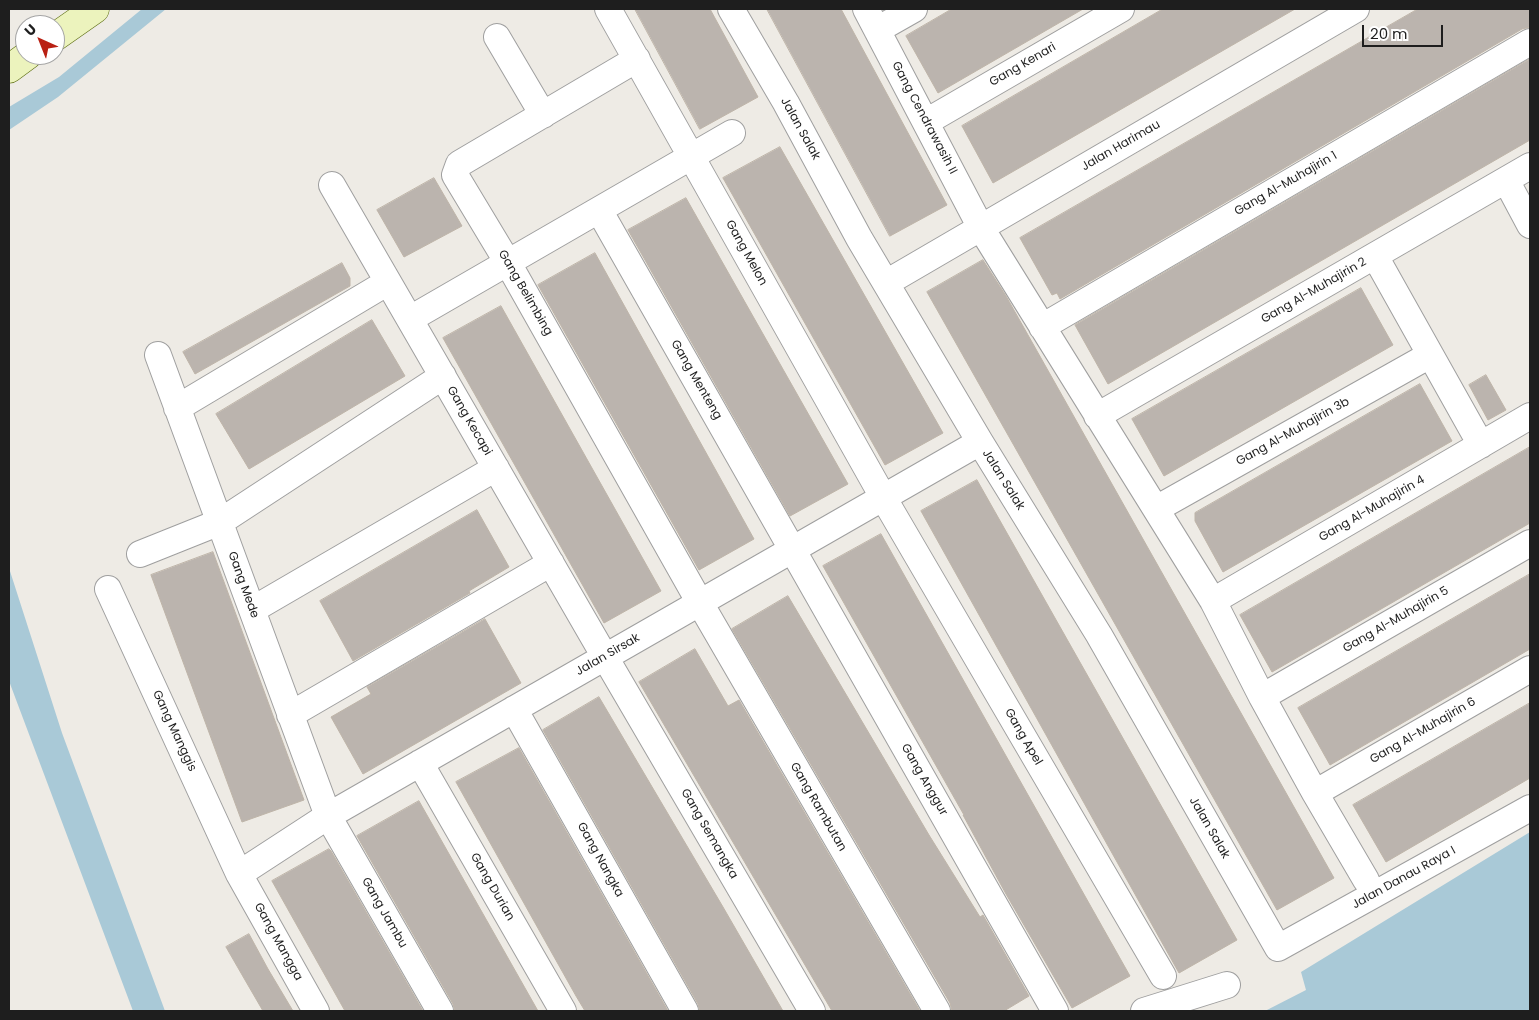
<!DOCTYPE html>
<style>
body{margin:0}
#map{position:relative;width:1539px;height:1020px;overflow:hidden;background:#eeebe5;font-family:Poppins,sans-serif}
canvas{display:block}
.frame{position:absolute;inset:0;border:10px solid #1e1e1e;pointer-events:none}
.north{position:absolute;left:15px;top:15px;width:50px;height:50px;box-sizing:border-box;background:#fff;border:1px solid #a5a5a5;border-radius:50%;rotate:316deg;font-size:14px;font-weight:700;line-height:20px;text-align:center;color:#1e1e1e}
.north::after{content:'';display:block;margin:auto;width:18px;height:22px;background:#b92013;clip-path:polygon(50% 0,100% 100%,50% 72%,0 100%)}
.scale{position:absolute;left:1362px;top:25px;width:81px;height:22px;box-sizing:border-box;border:2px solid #1e1e1e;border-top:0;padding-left:6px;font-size:15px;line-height:18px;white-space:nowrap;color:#1e1e1e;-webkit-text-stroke:4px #fff;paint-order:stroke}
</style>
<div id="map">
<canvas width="1539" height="1020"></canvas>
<div class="frame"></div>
<div class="north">U</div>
<div class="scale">20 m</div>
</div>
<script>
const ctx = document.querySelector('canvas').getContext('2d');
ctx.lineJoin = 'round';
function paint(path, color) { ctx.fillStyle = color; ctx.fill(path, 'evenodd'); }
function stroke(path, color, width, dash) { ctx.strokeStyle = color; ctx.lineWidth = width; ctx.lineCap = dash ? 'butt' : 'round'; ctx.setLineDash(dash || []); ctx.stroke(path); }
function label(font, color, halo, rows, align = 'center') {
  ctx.font = font + ' Poppins,sans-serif'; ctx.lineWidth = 4; ctx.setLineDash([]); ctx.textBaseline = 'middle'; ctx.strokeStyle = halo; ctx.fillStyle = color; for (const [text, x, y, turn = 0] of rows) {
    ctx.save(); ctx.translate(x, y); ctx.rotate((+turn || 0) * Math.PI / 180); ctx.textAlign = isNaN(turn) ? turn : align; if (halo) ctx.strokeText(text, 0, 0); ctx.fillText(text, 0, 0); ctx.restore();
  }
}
paint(new Path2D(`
 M 142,9 L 166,9 L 58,97 L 9,130 L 9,107 L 59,77 Z
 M 9,568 L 62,733 L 165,1011 L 133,1011 L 9,681 Z
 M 1530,832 L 1530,1011 L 1265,1011 L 1306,990 L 1301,972 Z`), '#a9c9d7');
const building = new Path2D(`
 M 635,9 L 710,9 L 758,97 L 700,129 Z
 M 767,9 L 841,9 L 947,205 L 890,236 Z
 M 952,9 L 1083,9 L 938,93 L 906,36 Z
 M 1163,9 L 1295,9 L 993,183 L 962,126 Z
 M 1418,9 L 1530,9 L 1530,27 L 1522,29 L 1060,299 L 1057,293 L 1052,295 L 1020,238 Z
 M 1530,59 L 1530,140 L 1108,384 L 1075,325 Z
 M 780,147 L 943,433 L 885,465 L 723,178 Z
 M 434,178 L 462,226 L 404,257 L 377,210 Z
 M 686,198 L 848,484 L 790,516 L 628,230 Z
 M 595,253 L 754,539 L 699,570 L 538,285 Z
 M 983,260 L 1006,296 L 1334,878 L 1277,910 L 927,292 Z
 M 342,263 L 350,278 L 350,286 L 195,374 L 183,352 Z
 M 1361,288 L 1393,345 L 1164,476 L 1132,419 Z
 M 501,306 L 661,591 L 604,623 L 443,338 Z
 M 372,320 L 405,376 L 249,469 L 216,414 Z
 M 1486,375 L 1506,410 L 1488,420 L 1469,385 Z
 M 1420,384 L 1452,441 L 1223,572 L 1195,521 L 1195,513 Z
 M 1530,447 L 1530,523 L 1272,672 L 1240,615 Z
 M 977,480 L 1237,940 L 1179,973 L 921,511 Z
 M 477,510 L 509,567 L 469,591 L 470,593 L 353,661 L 320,601 Z
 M 881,534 L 1130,976 L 1072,1008 L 1006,894 L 963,815 L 964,815 L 823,566 Z
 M 213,552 L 304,800 L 242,822 L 151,575 Z
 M 1530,574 L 1530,649 L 1330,765 L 1298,708 Z
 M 788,596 L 929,835 L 980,917 L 983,915 L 1029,996 L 1004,1011 L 952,1011 L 950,1003 L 732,629 Z
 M 485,619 L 521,683 L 363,774 L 331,717 L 371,694 L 367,687 Z
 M 695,649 L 728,706 L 739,700 L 920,1011 L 832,1011 L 639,682 Z
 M 599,697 L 723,907 L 783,1011 L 700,1011 L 698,1004 L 543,730 Z
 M 1530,703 L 1530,778 L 1386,862 L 1353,805 Z
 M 519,748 L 668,1011 L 585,1011 L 576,996 L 456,782 Z
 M 419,801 L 508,958 L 538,1011 L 455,1011 L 453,1004 L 357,836 Z
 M 329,849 L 331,851 L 423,1011 L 345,1011 L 272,881 Z
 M 249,934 L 268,969 L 293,1011 L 263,1011 L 245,980 L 226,947 Z`);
paint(building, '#bbb4ae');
stroke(building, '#beb4a8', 1);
const street = new Path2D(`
 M 608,9 L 883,497 L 1163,976
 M 731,9 L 786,103 L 859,238 L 980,442 L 1099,635 L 1278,948 L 1530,808
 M 866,9 L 981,228 L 1213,601 L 1262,697 L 1315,793 L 1366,880
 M 877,30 L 914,9
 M 497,37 L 543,115
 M 637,59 L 459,164 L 455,175 L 508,263 L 700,603 L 937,1011
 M 926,122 L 1121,9
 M 1506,180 L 1530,225
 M 332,185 L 605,657 L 812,1011
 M 599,210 L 1055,1011
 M 1375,256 L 1481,445
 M 886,283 L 1356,9
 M 410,319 L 732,133
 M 1042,327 L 1530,42
 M 158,355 L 328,816 L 440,1011
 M 177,408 L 388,282
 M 1097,416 L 1530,166
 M 1156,509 L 1430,355
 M 140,554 L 220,522 L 443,376
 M 108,589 L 239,874 L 316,1011
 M 1213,601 L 1530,416
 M 252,610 L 496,468
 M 1262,697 L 1530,543
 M 514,709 L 685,1011
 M 290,715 L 551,563
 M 420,763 L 563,1011
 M 1315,793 L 1530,669
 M 239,874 L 328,816 L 980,442
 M 1144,1011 L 1227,985`);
const secondary = new Path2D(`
 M 55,37 L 95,9
 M 9,69 L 28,55`);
stroke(street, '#9f9f9f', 28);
stroke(secondary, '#596a0f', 29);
stroke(street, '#fff', 26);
stroke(secondary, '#ecf3bd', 28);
label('12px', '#1e1e1e', '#fff', [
 ["Gang Kenari",1023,65,-30],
 ["Gang Cendrawasih II",924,118,62],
 ["Jalan Salak",800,129,61],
 ["Jalan Harimau",1121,146,-30],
 ["Gang Al-Muhajirin 1",1286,184,-30],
 ["Gang Melon",746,253,61],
 ["Gang Al-Muhajirin 2",1314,291,-30],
 ["Gang Belimbing",525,293,60],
 ["Gang Menteng",696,380,60],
 ["Gang Kecapi",469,421,60],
 ["Gang Al-Muhajirin 3b",1293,432,-29],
 ["Jalan Salak",1003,480,58],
 ["Gang Al-Muhajirin 4",1372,509,-30],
 ["Gang Mede",243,585,70],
 ["Gang Al-Muhajirin 5",1396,620,-30],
 ["Jalan Sirsak",608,655,-30],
 ["Gang Manggis",174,731,65],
 ["Gang Al-Muhajirin 6",1423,731,-30],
 ["Gang Apel",1023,737,60],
 ["Gang Anggur",924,780,60],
 ["Gang Rambutan",818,807,60],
 ["Jalan Salak",1209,828,60],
 ["Gang Semangka",709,834,60],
 ["Gang Nangka",600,860,61],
 ["Jalan Danau Raya I",1404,878,-29],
 ["Gang Durian",492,887,60],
 ["Gang Jambu",384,913,60],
 ["Gang Mangga",278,942,61]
]);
</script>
